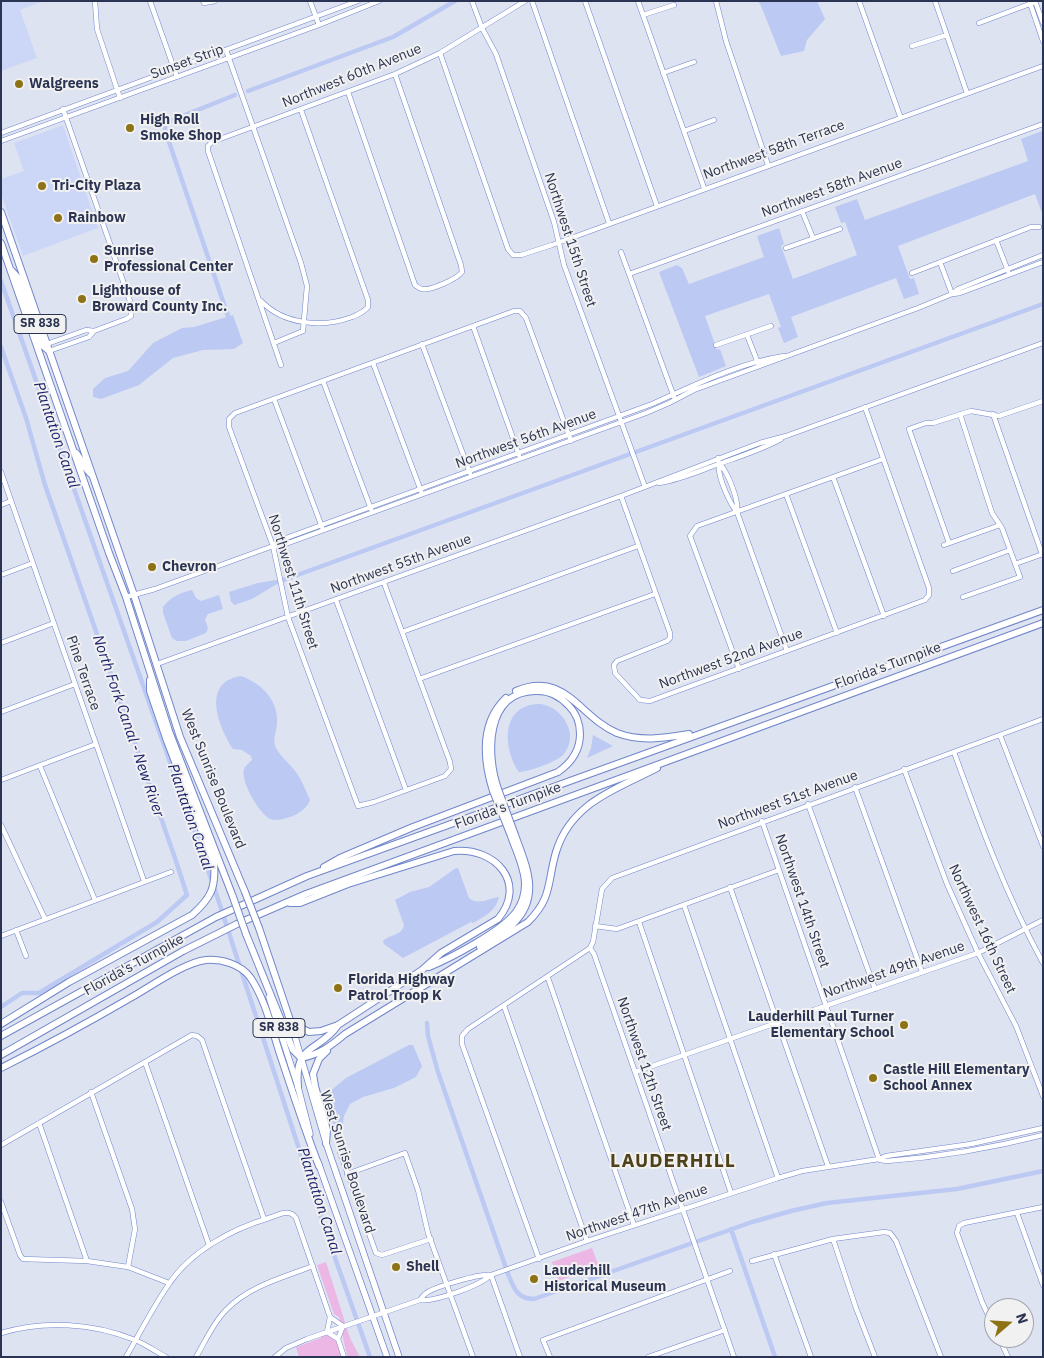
<!DOCTYPE html>
<style>
body{margin:0}
#map{position:relative;width:1044px;height:1358px;overflow:hidden;background:#dee3f2;font-family:"IBM Plex Sans",sans-serif}
canvas{display:block}
.frame{position:absolute;inset:0;border:2px solid #2b3452;pointer-events:none}
.north{position:absolute;left:984px;top:1298px;width:50px;height:50px;box-sizing:border-box;background:#f1f1f1;border:1px solid #a2a5b1;border-radius:50%;rotate:71deg;font-size:14px;font-weight:700;line-height:20px;text-align:center;color:#2b3452}
.north::after{content:'';display:block;margin:auto;width:18px;height:22px;background:#8d7216;clip-path:polygon(50% 0,100% 100%,50% 72%,0 100%)}
</style>
<div id="map">
<canvas width="1044" height="1358"></canvas>
<div class="frame"></div>
<div class="north">N</div>
</div>
<script>
const ctx = document.querySelector('canvas').getContext('2d');
ctx.lineJoin = 'round';
function paint(path, color) { ctx.fillStyle = color; ctx.fill(path, 'evenodd'); }
function stroke(path, color, width, dash) { ctx.strokeStyle = color; ctx.lineWidth = width; ctx.lineCap = dash ? 'butt' : 'round'; ctx.setLineDash(dash || []); ctx.stroke(path); }
function label(font, color, halo, rows, align = 'center') {
  ctx.font = font + ' "IBM Plex Sans",sans-serif'; ctx.lineWidth = 4; ctx.setLineDash([]); ctx.textBaseline = 'middle'; ctx.strokeStyle = halo; ctx.fillStyle = color; for (const [text, x, y, turn = 0] of rows) {
    ctx.save(); ctx.translate(x, y); ctx.rotate((+turn || 0) * Math.PI / 180); ctx.textAlign = isNaN(turn) ? turn : align; if (halo) ctx.strokeText(text, 0, 0); ctx.fillText(text, 0, 0); ctx.restore();
  }
}
paint(new Path2D(`
 M 1,1 L 44,1 L 20,10 L 37,58 L 1,71 Z
 M 63,125 L 98,228 L 23,256 L 1,194 L 1,179 L 24,171 L 14,143 Z`), '#ccd7f7');
paint(new Path2D(`
 M 592,1248 L 599,1267 L 558,1281 L 552,1262 Z
 M 326,1262 L 350,1338 L 360,1357 L 348,1357 C 343,1344 343,1331 339,1317 L 334,1314 L 317,1265 Z
 M 322,1334 C 338,1338 337,1343 342,1357 L 299,1357 L 296,1347 L 321,1338 Z`), '#ecb6e5');
paint(new Path2D(`
 M 758,1 L 817,1 L 825,19 L 807,40 L 804,51 L 781,56 L 761,6 Z
 M 1042,131 L 1043,216 L 1035,194 L 898,246 L 910,279 L 914,278 L 919,294 L 904,299 L 896,278 L 791,317 L 798,337 L 784,343 L 778,328 L 781,327 L 769,294 L 705,316 L 717,350 L 720,349 L 726,366 L 699,377 L 659,272 L 677,265 L 682,268 L 689,284 L 764,257 L 757,236 L 779,228 L 784,244 L 781,246 L 793,279 L 857,255 L 845,222 L 841,223 L 835,207 L 857,199 L 865,220 L 1028,161 L 1021,139 Z
 M 233,315 L 243,343 L 234,349 L 203,350 L 173,358 L 139,385 L 101,399 L 93,397 L 93,389 L 105,378 L 128,371 L 153,343 L 182,328 L 194,327 Z
 M 276,580 L 277,584 L 252,599 L 234,605 L 232,602 L 231,602 L 229,592 L 258,583 Z
 M 192,590 L 196,598 L 201,601 L 219,595 L 223,609 L 208,614 L 205,619 L 208,628 L 206,633 L 186,641 L 177,641 L 172,638 L 163,613 L 163,607 C 171,597 179,593 192,590 Z
 M 241,676 C 263,684 279,701 277,725 C 276,733 272,741 276,748 C 281,757 290,764 296,772 C 302,780 306,791 310,800 C 307,808 301,812 293,816 C 286,818 278,822 270,819 C 259,813 240,781 244,769 C 246,765 249,763 252,760 L 251,756 L 242,750 L 233,749 C 218,726 201,682 241,676 Z
 M 541,704 C 564,708 580,736 563,755 C 556,762 528,772 519,772 C 502,747 501,703 541,704 Z
 M 593,735 L 613,746 L 587,758 L 591,748 Z
 M 456,868 L 458,868 L 469,898 C 478,906 489,898 499,897 C 496,911 485,916 473,923 L 471,922 L 403,958 L 384,944 L 383,941 C 390,934 402,936 404,925 L 395,900 L 410,892 L 429,887 Z
 M 409,1045 L 413,1045 L 422,1066 L 416,1077 L 394,1088 L 363,1097 L 350,1104 L 344,1116 L 342,1130 L 335,1137 L 327,1107 L 329,1092 L 346,1078 Z`), '#bbc9f3');
stroke(new Path2D(`
 M 248,91 L 393,37 L 455,1
 M 1,281 L 215,890 L 328,1238 L 370,1357
 M 228,316 L 165,130 L 165,123 L 235,95
 M 1,347 L 26,418 L 45,485 L 176,861 L 187,895 L 157,922 L 39,993 L 22,993 L 1,1007
 M 278,582 L 1043,304
 M 427,1023 L 428,1036 L 438,1072 L 508,1274 C 514,1288 517,1299 534,1299 L 752,1222 L 791,1211 L 827,1203 L 957,1189 L 1043,1171
 M 731,1229 L 775,1357`), '#bbc9f3', 4.5);
const minor = new Path2D(`
 M 95,1 L 97,29 L 120,98
 M 150,1 L 177,77
 M 203,1 L 204,3 L 215,1
 M 310,1 L 319,25
 M 472,1 L 482,28 L 496,54 L 554,222 L 564,265 L 645,487
 M 532,1 L 609,223
 M 585,1 L 657,206
 M 638,1 L 704,188
 M 716,1 L 726,41 L 768,165
 M 859,1 L 900,116
 M 935,1 L 967,93
 M 1035,1 L 1043,23
 M 1030,3 L 1043,41
 M 643,15 L 674,5
 M 979,23 L 1035,2
 M 912,46 L 947,35
 M 226,50 L 301,263 L 307,286 L 303,331 L 274,343
 M 440,53 L 508,249 L 513,255 L 521,255 L 552,245 L 1043,66
 M 663,73 L 694,62
 M 348,92 L 415,285 C 418,287 418,288 422,289 C 430,291 457,279 462,272 L 461,265 L 395,74
 M 684,131 L 714,120
 M 1,133 L 358,1
 M 1,141 L 319,25 L 379,1
 M 802,211 L 813,238
 M 996,240 L 1008,271
 M 786,248 L 840,229
 M 621,252 L 674,397
 M 940,262 L 952,294
 M 912,273 L 1031,227 L 1039,227
 M 629,274 L 1043,124
 M 953,294 L 960,293 L 1043,262
 M 261,301 C 284,325 323,328 352,317 C 359,314 363,313 368,307 L 368,300 L 301,110
 M 473,326 L 519,455
 M 747,335 L 758,363
 M 47,344 L 86,330 L 94,331 L 126,319 L 131,316 L 132,307 L 63,109
 M 422,344 L 470,473
 M 716,345 L 771,326
 M 49,351 L 89,337 L 94,331
 M 373,363 L 421,491
 M 281,365 L 208,151 L 208,146 L 212,142 L 395,74 L 440,53 L 525,1
 M 323,381 L 371,509
 M 274,399 L 322,527
 M 960,414 L 992,513 L 1002,528 L 1020,577 L 963,597
 M 993,414 L 1042,554
 M 718,458 C 719,463 719,466 719,470 C 720,481 730,504 737,512 L 787,651
 M 720,464 C 728,473 739,500 737,512
 M 1,472 L 144,881
 M 833,477 L 884,616
 M 659,483 C 679,480 697,472 716,465 C 738,457 761,450 781,439
 M 786,494 L 837,633
 M 621,496 L 670,633 L 670,638 L 667,641 L 617,661 L 614,665 L 615,673 L 640,700 L 650,701 L 925,600 L 929,595 L 929,588 L 865,407
 M 1,505 L 11,501
 M 949,543 L 909,429 L 926,423 L 933,423 L 971,411 L 999,416 L 1043,401
 M 944,545 L 1000,525
 M 273,546 L 278,541 L 652,404 C 695,385 738,363 784,356
 M 1015,564 L 1043,554
 M 953,571 L 1010,550
 M 1,575 L 33,563
 M 384,583 L 450,762 L 451,769 L 445,776 L 374,802 L 358,806 L 288,617 L 273,546 L 229,427 L 229,419 L 235,413 L 514,311 L 520,311 L 526,318 L 571,441
 M 126,597 L 155,589 L 273,546 L 280,546 L 646,413 L 669,403 L 694,390 L 918,308 L 952,294 L 958,289 L 1043,255
 M 336,600 L 406,790
 M 402,632 L 638,546
 M 1,643 L 54,623
 M 157,664 L 621,496 L 760,443 L 786,436 L 1043,343
 M 739,669 L 690,536 L 697,526 L 883,459
 M 419,679 L 655,594
 M 1,712 L 75,684
 M 1000,735 L 1043,846
 M 954,752 C 980,824 1006,895 1043,963
 M 40,766 L 95,900
 M 904,769 L 947,884 L 978,953 L 1016,1026 L 1043,1096
 M 1,780 L 96,744
 M 855,787 L 922,972
 M 808,804 L 875,989
 M 762,821 L 879,1159
 M 1,825 L 45,919
 M 730,887 L 828,1166
 M 684,905 L 778,1178
 M 639,922 L 731,1193
 M 595,926 L 617,929 L 779,870
 M 16,930 L 26,956
 M 1,936 L 171,872
 M 590,948 L 593,942 L 602,889 L 612,878 L 1043,719
 M 590,948 L 594,954 L 734,1357
 M 548,978 L 634,1225
 M 504,1006 L 587,1241
 M 145,1062 L 209,1245
 M 635,1072 L 978,953 L 1043,920
 M 91,1092 L 132,1209 L 135,1229 L 128,1267
 M 39,1123 L 87,1261
 M 1,1145 L 192,1035 L 197,1036 L 202,1040 L 264,1219
 M 340,1152 L 376,1253 L 382,1255 L 431,1239
 M 880,1160 L 887,1161 C 940,1157 992,1148 1043,1135
 M 347,1174 L 405,1153 L 418,1190 L 428,1233 L 473,1357
 M 1,1202 L 20,1255 L 23,1259 L 87,1261 L 128,1267 L 169,1283
 M 1017,1213 L 1043,1285
 M 833,1239 L 856,1308 L 875,1357
 M 774,1254 L 811,1357
 M 539,1259 L 462,1044 L 462,1036 L 468,1029 L 590,948
 M 752,1261 L 833,1239 L 884,1232 L 890,1233 L 896,1241 L 941,1357
 M 491,1275 L 520,1357
 M 420,1300 C 421,1298 423,1296 425,1294 C 433,1287 482,1273 491,1275
 M 330,1317 L 343,1326
 M 343,1326 L 338,1339 L 344,1357
 M 994,1328 L 982,1302 L 957,1233 L 959,1226 L 964,1223 L 1043,1207
 M 1,1333 C 44,1320 93,1323 135,1340 C 145,1344 155,1351 166,1357
 M 999,1338 L 1008,1357
 M 126,1357 C 140,1333 153,1307 169,1284 C 191,1251 232,1229 269,1218 C 279,1215 289,1208 296,1218 L 330,1317 L 327,1332 L 338,1339
 M 196,1357 C 205,1342 213,1323 226,1310 C 249,1286 282,1278 313,1266
 M 275,1357 L 286,1348 L 307,1339 L 420,1300 C 435,1302 479,1286 491,1275 L 587,1241 L 778,1178 L 802,1171 L 879,1159 L 886,1156 L 971,1144 L 1043,1128
 M 550,1357 L 543,1340 L 730,1271
 M 648,1357 L 725,1330`);
const major = new Path2D(`
 M 269,997 L 298,1087 L 310,1134
 M 291,1023 L 326,1143 L 399,1357
 M 318,1162 L 387,1357`);
const highway = new Path2D(`
 M 1,212 L 134,595 L 180,737 L 245,892
 M 1,243 L 109,553 L 126,597 L 169,731 L 233,897
 M 12,271 L 19,279 L 43,346 L 49,351
 M 76,453 C 82,460 85,470 92,475
 M 516,691 C 565,670 579,717 617,733 C 641,742 664,738 689,734
 M 493,791 C 483,759 480,723 506,698
 M 324,867 L 340,858 L 413,827 L 558,772 C 571,763 580,750 580,734 C 580,724 576,713 569,706 C 560,696 549,690 535,691 C 485,692 486,755 498,789
 M 259,928 L 291,1023 L 296,1026 L 309,1032 L 321,1031 L 338,1025 L 422,970 L 441,953 L 498,919 C 528,883 495,847 454,851 L 348,884 L 300,903 L 290,903
 M 246,934 L 293,1050 L 301,1058
 M 480,947 C 491,940 502,933 512,925 C 542,897 526,866 515,835
 M 429,967 C 451,958 502,931 516,912 C 522,904 525,894 525,884 C 525,868 516,851 511,836
 M 1,1024 L 69,982 L 192,915 C 211,898 216,888 214,863 L 167,741 L 150,691 L 150,680
 M 1,1036 L 216,917 L 307,876 L 1043,610
 M 1,1055 L 183,951 L 237,924 L 306,894 L 1043,623
 M 301,1058 C 319,1055 332,1045 345,1034 L 528,922 C 553,897 547,882 556,852 C 571,802 617,789 657,768
 M 1,1068 C 45,1046 89,1022 132,997 C 150,987 185,962 206,960 C 222,959 240,964 250,977 C 265,999 271,1026 279,1051 C 292,1090 304,1128 319,1166
 M 298,1087 C 294,1042 319,1053 338,1025
 M 326,1143 L 327,1130 L 315,1086 L 313,1074 L 319,1059 L 327,1051`);
stroke(minor, '#7186cb', 5.5);
stroke(major, '#7186cb', 7);
stroke(highway, '#7186cb', 8);
stroke(minor, '#fff', 4.5);
stroke(major, '#fff', 5.5);
stroke(highway, '#fff', 6);
const highwayBridge = new Path2D(`
 M 498,789 L 515,835
 M 493,791 L 511,836
 M 245,892 L 259,928
 M 233,897 L 246,934`);
stroke(highwayBridge, '#7186cb', 8, []);
stroke(highwayBridge, '#fff', 6);
for (const [x, y, r, color] of [
 [19,84,5,"#8d7216"],
 [130,128,5,"#8d7216"],
 [42,186,5,"#8d7216"],
 [58,218,5,"#8d7216"],
 [94,259,5,"#8d7216"],
 [82,299,5,"#8d7216"],
 [152,567,5,"#8d7216"],
 [338,988,5,"#8d7216"],
 [904,1025,5,"#8d7216"],
 [873,1078,5,"#8d7216"],
 [396,1267,5,"#8d7216"],
 [534,1279,5,"#8d7216"]
]) { const dot = new Path2D(); dot.arc(x, y, r, 0, 2 * Math.PI); ctx.fillStyle = color; ctx.fill(dot); stroke(dot, '#f1f1f1', 2); }
for (const [x, y, w] of [
 [40,324,52],
 [279,1028,52]
]) { const box = new Path2D(); box.roundRect(x - w / 2, y - 9.5, w, 19, 4); ctx.fillStyle = '#f1f1f1'; ctx.fill(box); stroke(box, '#2b3452', 1); }
label('bold 12px', '#2b3452', null, [
 ["SR 838",40,324],
 ["SR 838",279,1028]
]);
label('14px', '#2b3452', '#f1f1f1', [
 ["Sunset Strip",187,62,-20],
 ["Northwest 60th Avenue",352,76,-22],
 ["Northwest 58th Terrace",774,150,-20],
 ["Northwest 58th Avenue",832,188,-20],
 ["Northwest 15th Street",570,240,72],
 ["Northwest 56th Avenue",526,439,-20],
 ["Northwest 55th Avenue",401,564,-20],
 ["Northwest 11th Street",293,582,73],
 ["Northwest 52nd Avenue",731,659,-20],
 ["Florida's Turnpike",888,666,-20],
 ["Pine Terrace",83,673,71],
 ["West Sunrise Boulevard",213,779,68],
 ["Northwest 51st Avenue",788,800,-20],
 ["Florida's Turnpike",508,806,-20],
 ["Northwest 14th Street",802,901,71],
 ["Northwest 16th Street",982,929,65],
 ["Florida's Turnpike",134,965,-29],
 ["Northwest 49th Avenue",894,970,-19],
 ["Northwest 12th Street",644,1064,71],
 ["West Sunrise Boulevard",347,1162,72],
 ["Northwest 47th Avenue",637,1213,-19]
]);
label('bold 14px', '#2b3452', '#f1f1f1', [
 ["Walgreens",29,84],
 ["High Roll",140,120],
 ["Smoke Shop",140,136],
 ["Tri-City Plaza",52,186],
 ["Rainbow",68,218],
 ["Sunrise",104,251],
 ["Professional Center",104,267],
 ["Lighthouse of",92,291],
 ["Broward County Inc.",92,307],
 ["Chevron",162,567],
 ["Florida Highway",348,980],
 ["Patrol Troop K",348,996],
 ["Lauderhill Paul Turner",894,1017,"right"],
 ["Elementary School",894,1033,"right"],
 ["Castle Hill Elementary",883,1070],
 ["School Annex",883,1086],
 ["Shell",406,1267],
 ["Lauderhill",544,1271],
 ["Historical Museum",544,1287]
], 'left');
label('italic 15px', '#151c69', '#f1f1f1', [
 ["Plantation Canal",56,435,71],
 ["North Fork Canal - New River",128,726,71],
 ["Plantation Canal",190,817,71],
 ["Plantation Canal",319,1201,72]
]);
ctx.letterSpacing = '1px';
label('bold 19px', '#4f4119', '#f1f1f1', [
 ["LAUDERHILL",673,1162]
]);
ctx.letterSpacing = '0px';
</script>
